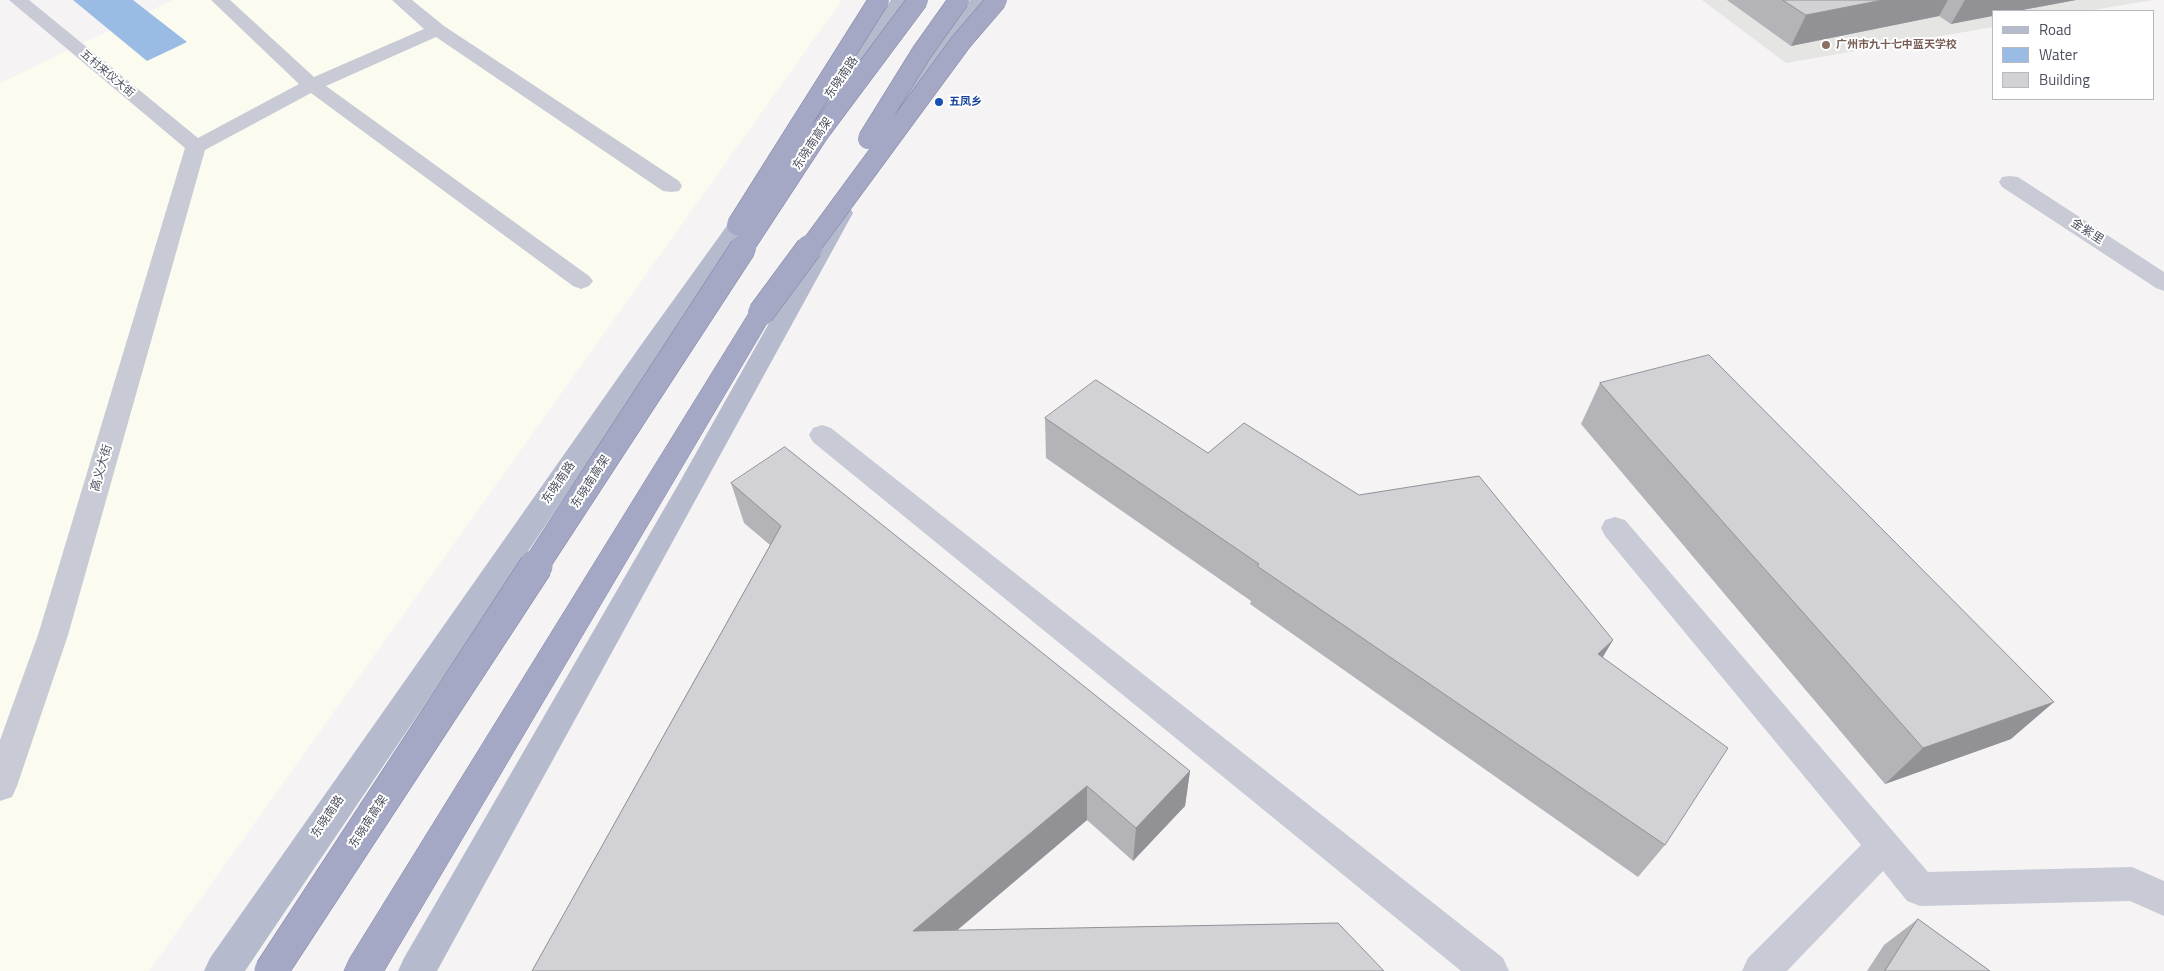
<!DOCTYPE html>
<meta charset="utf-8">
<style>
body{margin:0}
#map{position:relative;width:2164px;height:971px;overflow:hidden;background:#f5f3f3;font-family:"Titillium Web",sans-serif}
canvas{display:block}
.legend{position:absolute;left:1992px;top:10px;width:162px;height:90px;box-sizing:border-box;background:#fff;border:1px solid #b7b9bf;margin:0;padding:6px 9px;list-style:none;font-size:15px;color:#4c505e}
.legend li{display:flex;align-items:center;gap:10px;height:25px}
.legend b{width:25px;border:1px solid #b7b9bf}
</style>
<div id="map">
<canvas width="2164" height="971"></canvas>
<ul class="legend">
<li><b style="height:6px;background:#b6bacd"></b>Road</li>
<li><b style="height:14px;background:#9abbe3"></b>Water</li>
<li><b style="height:14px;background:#d1d1d6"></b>Building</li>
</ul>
</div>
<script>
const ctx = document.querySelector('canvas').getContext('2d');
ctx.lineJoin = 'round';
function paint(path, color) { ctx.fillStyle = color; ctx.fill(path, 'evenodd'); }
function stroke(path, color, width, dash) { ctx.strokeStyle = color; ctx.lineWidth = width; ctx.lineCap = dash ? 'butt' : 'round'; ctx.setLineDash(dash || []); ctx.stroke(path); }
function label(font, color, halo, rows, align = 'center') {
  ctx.font = font + ' "Titillium Web","Noto Sans SC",sans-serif'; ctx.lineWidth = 4; ctx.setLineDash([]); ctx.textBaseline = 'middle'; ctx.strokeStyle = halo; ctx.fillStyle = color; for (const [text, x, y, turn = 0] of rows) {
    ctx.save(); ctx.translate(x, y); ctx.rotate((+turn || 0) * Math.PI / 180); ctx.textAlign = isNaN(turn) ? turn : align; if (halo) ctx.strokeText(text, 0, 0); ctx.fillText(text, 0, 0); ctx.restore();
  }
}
paint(new Path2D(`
 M 173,0 L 842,0 L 149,971 L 0,971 L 0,83 Z`), '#fbfbf0');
paint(new Path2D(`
 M 1702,0 L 2153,0 L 2087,11 L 1993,11 L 1993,27 L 1786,63 Z`), '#e5e5e4');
paint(new Path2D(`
 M 73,0 L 133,0 L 187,42 L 147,61 Z`), '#9abbe3');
const trunk = new Path2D(`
 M 761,305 L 770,307 L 773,313 L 384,971 L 344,971 L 350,958 L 749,313 L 752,307 Z`);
stroke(trunk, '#7c82a7', 1);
paint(new Path2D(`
 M 9,0 L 29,0 L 198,138 L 299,84 L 211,0 L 230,0 L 314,77 L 424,29 L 392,0 L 412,0 L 444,26 L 679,181 L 682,186 L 679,191 L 671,192 L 663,191 L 436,37 L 326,86 L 589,276 L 593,281 L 589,286 L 581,289 L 573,286 L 311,93 L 205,150 L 68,635 L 17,786 L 12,797 L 0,801 L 0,740 L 38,635 L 185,148 Z
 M 2010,176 L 2018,177 L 2164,272 L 2164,291 L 2156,288 L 2002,187 L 1999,182 L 2002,177 Z
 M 822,425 L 831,428 L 1503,958 L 1509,971 L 1461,971 L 813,442 L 809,435 L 813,428 Z
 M 1615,517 L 1625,520 L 1928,872 L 2132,867 L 2164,881 L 2164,916 L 2130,901 L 1920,906 L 1907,901 L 1883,871 L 1787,971 L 1742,971 L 1748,958 L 1861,845 L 1605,536 L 1601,528 L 1605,520 Z`), '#c8cbd5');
paint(new Path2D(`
 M 891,0 L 909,0 L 823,120 L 816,122 L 809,120 L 806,116 Z
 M 970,0 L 988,0 L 946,55 L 916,105 L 902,105 L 899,101 L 931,49 Z
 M 755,196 L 763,198 L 766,203 L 659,357 L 245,971 L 204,971 L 210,958 L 641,345 L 747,198 Z
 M 842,206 L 850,208 L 853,213 L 437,971 L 398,971 L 404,958 L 678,485 L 831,213 L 834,208 Z`), '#b6bacd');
paint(trunk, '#a4a8c4');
const trunkBridgeFar2 = new Path2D(`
 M 868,139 L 922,52 L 959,0
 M 737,225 L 879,0
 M 742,250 L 818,134 L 918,0
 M 808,250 L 961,42 L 997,0`);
const trunkBridgeFar1 = new Path2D(`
 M 761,313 L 809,248
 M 535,567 L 743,248`);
const trunkBridge = new Path2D(`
 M 271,971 L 536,566`);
stroke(trunkBridgeFar2, '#7c82a7', 21, []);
stroke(trunkBridgeFar1, '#7c82a7', 27, []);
stroke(trunkBridge, '#7c82a7', 34, []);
stroke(trunkBridgeFar2, '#a4a8c4', 20);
stroke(trunkBridgeFar1, '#a4a8c4', 26);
stroke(trunkBridge, '#a4a8c4', 33);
paint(new Path2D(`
 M 1727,0 L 2076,0 L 2017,11 L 1993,11 L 1951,24 L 1939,16 L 1791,46 Z
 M 1600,383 L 2011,739 L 1885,784 L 1581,424 Z
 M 1045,418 L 1208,453 L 1359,495 L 1613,640 L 1603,657 L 1665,845 L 1638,877 L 1250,604 L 1251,601 L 1046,458 Z
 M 731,483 L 1190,771 L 1185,806 L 1133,861 L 1087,820 L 957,930 L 532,971 L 770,545 L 744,523 Z
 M 1918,919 L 1990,971 L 1867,971 L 1884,945 Z`), '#b4b4b8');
paint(new Path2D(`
 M 1883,0 L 1948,0 L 1939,16 L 1791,46 L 1806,15 Z
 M 1965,0 L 2076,0 L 2017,11 L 1993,11 L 1993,16 L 1951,24 Z
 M 1613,640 L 1591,676 L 1598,654 Z
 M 2054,702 L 2011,739 L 1885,784 L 1923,748 Z
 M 1190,771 L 1185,806 L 1133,861 L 1136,828 Z
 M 1087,786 L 1087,820 L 921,961 L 913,931 Z`), '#929296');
const building = new Path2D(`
 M 1783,0 L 1883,0 L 1806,15 Z
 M 1709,355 L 2054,702 L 1923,748 L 1600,383 Z
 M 1096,380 L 1208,453 L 1244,423 L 1359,495 L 1479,476 L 1613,640 L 1598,654 L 1728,748 L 1665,845 L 1257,566 L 1259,564 L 1045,418 Z
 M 785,447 L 1190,771 L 1136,828 L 1087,786 L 913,931 L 1338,923 L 1384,971 L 532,971 L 781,526 L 731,483 Z
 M 1918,919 L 1990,971 L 1885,971 Z`);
paint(building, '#d1d1d6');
stroke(building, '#929296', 1);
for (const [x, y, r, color] of [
 [1826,45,5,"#8d6e63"],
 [939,102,5,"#1a4fb4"]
]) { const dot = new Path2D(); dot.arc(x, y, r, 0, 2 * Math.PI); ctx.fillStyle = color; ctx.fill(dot); stroke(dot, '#fff', 2); }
label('bold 11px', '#785e54', '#fff', [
 ["广州市九十七中蓝天学校",1836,45]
], 'left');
label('11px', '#4c505e', '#fff', [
 ["五村来仪大街",107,74,40]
]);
label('bold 11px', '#164399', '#fff', [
 ["五凤乡",949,102]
], 'left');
label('12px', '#4c505e', '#fff', [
 ["东晓南路",842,78,-55],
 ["东晓南高架",813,144,-56],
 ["金紫里",2087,232,33],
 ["高义大街",102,468,-74],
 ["东晓南高架",591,482,-57],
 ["东晓南路",559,483,-55],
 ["东晓南路",328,817,-56],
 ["东晓南高架",369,822,-57]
]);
</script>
